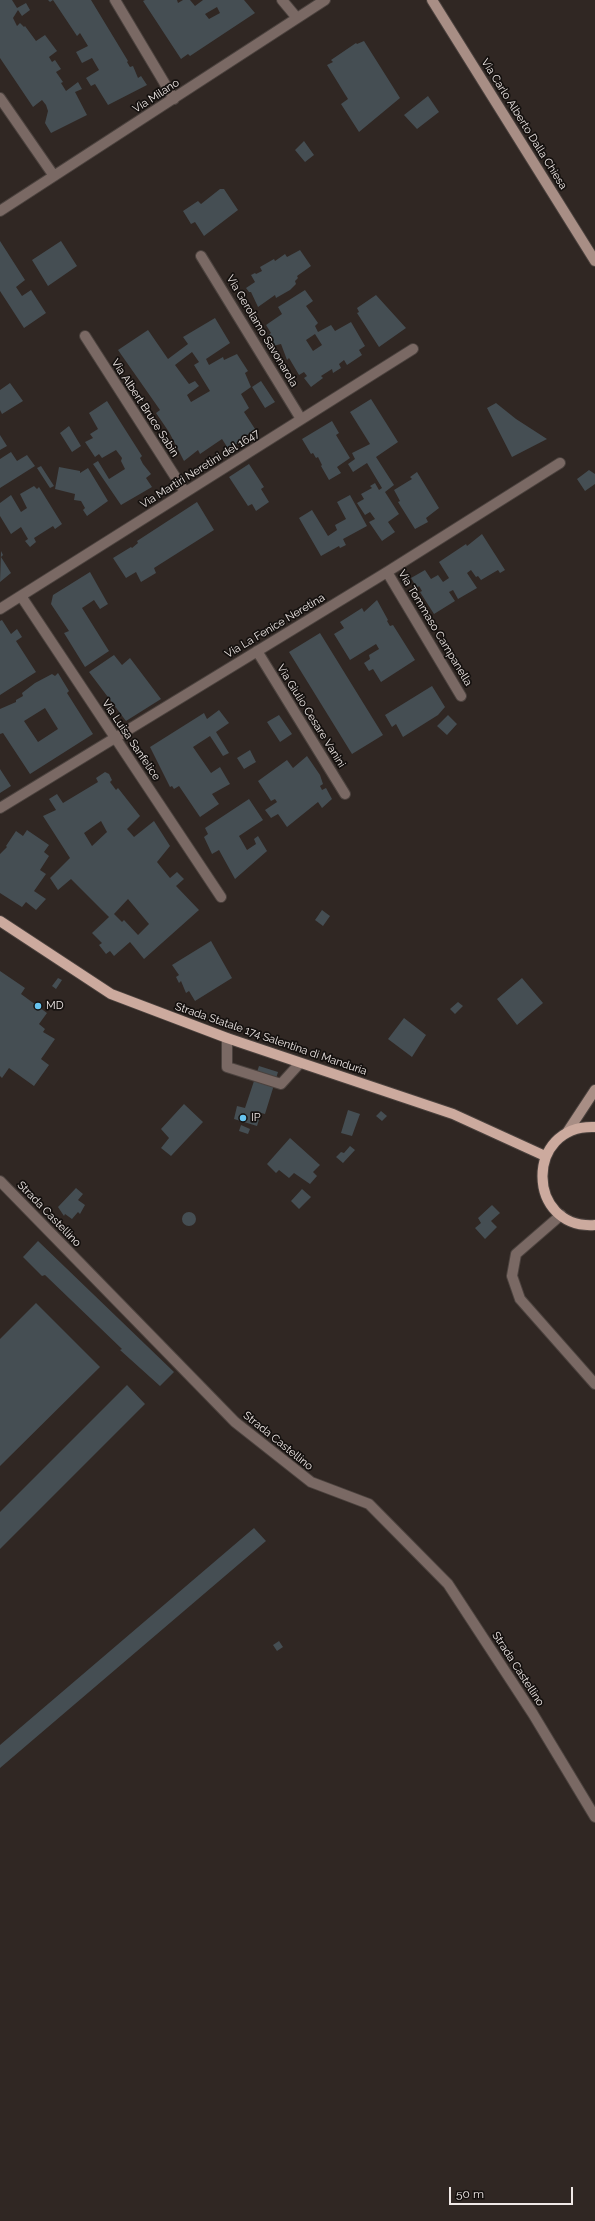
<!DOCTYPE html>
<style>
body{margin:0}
#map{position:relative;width:595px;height:2221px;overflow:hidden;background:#302723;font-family:Raleway,sans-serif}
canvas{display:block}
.scale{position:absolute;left:449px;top:2187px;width:124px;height:18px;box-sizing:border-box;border:2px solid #f0e9e7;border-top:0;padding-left:5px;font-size:12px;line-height:14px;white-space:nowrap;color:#f0e9e7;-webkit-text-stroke:3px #15110f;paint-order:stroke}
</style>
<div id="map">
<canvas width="595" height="2221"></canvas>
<div class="scale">50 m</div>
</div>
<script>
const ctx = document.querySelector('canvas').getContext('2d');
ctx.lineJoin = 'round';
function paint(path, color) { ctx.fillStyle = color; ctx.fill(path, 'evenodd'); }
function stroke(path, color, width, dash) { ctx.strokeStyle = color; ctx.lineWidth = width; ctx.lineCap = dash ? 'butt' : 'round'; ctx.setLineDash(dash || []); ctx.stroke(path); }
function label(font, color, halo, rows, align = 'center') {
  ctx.font = font + ' Raleway,sans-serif'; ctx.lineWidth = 3.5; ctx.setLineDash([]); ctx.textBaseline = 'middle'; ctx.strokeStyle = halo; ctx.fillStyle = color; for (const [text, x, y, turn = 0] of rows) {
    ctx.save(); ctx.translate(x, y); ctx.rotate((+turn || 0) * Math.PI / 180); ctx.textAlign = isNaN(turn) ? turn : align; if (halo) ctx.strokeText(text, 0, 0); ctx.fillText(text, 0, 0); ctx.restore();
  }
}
paint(new Path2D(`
 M 0,0 L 12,0 L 17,8 L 26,3 L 30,10 L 22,16 L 18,10 L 13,18 L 17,26 L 20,23 L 24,27 L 25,26 L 36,41 L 45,35 L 57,51 L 49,57 L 52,62 L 55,60 L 61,69 L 56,72 L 63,82 L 61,83 L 66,91 L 78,82 L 82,89 L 75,92 L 87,115 L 51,133 L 45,123 L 48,111 L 46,105 L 42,100 L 33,107 L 0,58 Z
 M 48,0 L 91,0 L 128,61 L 127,62 L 130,67 L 133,66 L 138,78 L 141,76 L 147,85 L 108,105 L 95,84 L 91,86 L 86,78 L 99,70 L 92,58 L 82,63 L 76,52 L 88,46 L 80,33 L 77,36 L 53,0 L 50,2 Z
 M 145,0 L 177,0 L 178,3 L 183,0 L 190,0 L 195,6 L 203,0 L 244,0 L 255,13 L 190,56 L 188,54 L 181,59 L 143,1 ZM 217,7 L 220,13 L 209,19 L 205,14 Z
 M 364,41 L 400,98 L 359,132 L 341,104 L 348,99 L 327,65 L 333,62 L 331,60 L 356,43 L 357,44 Z
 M 428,96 L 439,112 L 417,129 L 404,115 Z
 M 304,141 L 314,155 L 305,162 L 295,150 Z
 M 220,189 L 224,189 L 238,210 L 204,236 L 195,222 L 191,224 L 183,211 L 198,201 L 201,204 Z
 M 0,241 L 25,280 L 16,287 L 22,296 L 31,290 L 46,313 L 24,328 L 0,291 Z
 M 61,241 L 77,266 L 48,286 L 32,260 Z
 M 300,250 L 311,266 L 297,276 L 298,278 L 295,281 L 296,284 L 290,290 L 276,298 L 275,295 L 258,307 L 251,292 L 249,292 L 246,288 L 255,282 L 251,275 L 255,273 L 256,274 L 262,271 L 260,267 L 274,259 L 275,261 L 285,254 L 287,257 Z
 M 305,290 L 313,301 L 306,306 L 318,323 L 315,326 L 318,332 L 331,325 L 335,331 L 351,322 L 365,346 L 359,350 L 362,355 L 347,365 L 344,360 L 339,364 L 341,368 L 333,373 L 332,369 L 321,376 L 323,378 L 311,387 L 304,378 L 307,376 L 304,372 L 299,375 L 289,358 L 287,360 L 281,344 L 273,346 L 267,336 L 271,333 L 266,325 L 282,314 L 278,307 ZM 315,334 L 322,345 L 313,351 L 306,340 Z
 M 376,295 L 406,328 L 379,347 L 357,313 L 359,312 L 357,308 Z
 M 215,318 L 230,343 L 206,359 L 209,365 L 223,357 L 224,360 L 237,354 L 248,371 L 245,373 L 251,387 L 241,394 L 249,408 L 244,412 L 255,429 L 229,450 L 222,439 L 200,454 L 198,450 L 184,461 L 169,432 L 156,413 L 160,410 L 118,350 L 148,330 L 168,359 L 188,344 L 183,337 ZM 192,352 L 199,362 L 194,365 L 210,391 L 191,402 L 187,395 L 199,386 L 195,381 L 189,384 L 175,365 Z
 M 261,381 L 275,402 L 265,408 L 252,387 Z
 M 10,383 L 23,401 L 2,414 L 0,410 L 0,390 Z
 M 371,399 L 398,442 L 376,457 L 394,485 L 385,492 L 399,514 L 388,522 L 395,532 L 382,541 L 369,522 L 375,519 L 370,512 L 365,515 L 357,503 L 364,499 L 361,494 L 372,488 L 370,486 L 375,483 L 379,490 L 382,488 L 367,463 L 353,472 L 348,464 L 355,459 L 352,453 L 370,444 L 350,412 Z
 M 107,401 L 142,456 L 140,458 L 143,464 L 151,474 L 146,478 L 152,487 L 121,505 L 93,464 L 98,461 L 109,479 L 125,469 L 121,461 L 122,458 L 116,450 L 102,458 L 99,454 L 95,457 L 85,442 L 93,438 L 90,434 L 98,429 L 89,413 Z
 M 496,403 L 516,419 L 547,439 L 512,457 L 487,408 Z
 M 332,421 L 339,433 L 336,435 L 350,458 L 337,467 L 341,473 L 329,480 L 321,466 L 322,465 L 318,457 L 316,458 L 313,453 L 311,454 L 302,439 Z
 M 69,426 L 81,446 L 72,452 L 60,433 Z
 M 0,435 L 7,446 L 0,450 Z
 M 11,452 L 17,461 L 27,455 L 35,466 L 0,488 L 0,459 Z
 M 249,464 L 264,487 L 261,489 L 269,502 L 256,511 L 252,504 L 248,506 L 229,477 Z
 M 41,466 L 54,486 L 50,488 L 37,468 Z
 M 59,467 L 80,471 L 80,473 L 88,468 L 108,501 L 87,516 L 83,510 L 85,508 L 81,501 L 74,500 L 75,494 L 55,489 Z
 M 589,470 L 595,474 L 595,484 L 585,491 L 577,479 Z
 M 417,472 L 439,508 L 426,518 L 428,522 L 415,529 L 398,502 L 400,501 L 394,490 L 412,479 L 410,477 Z
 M 34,486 L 37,489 L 39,487 L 62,524 L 55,529 L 53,526 L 34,538 L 36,542 L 30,547 L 25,541 L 28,539 L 21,527 L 11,534 L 0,516 L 0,503 L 11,495 L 21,512 L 27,508 L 20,494 Z
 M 350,495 L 367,526 L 343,539 L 346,545 L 340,548 L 339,546 L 321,556 L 299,518 L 312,510 L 328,536 L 337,530 L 335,525 L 346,519 L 337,502 Z
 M 197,502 L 214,530 L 154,568 L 156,573 L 141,582 L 136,572 L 126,578 L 113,558 L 131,547 L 132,548 L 138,543 L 137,541 Z
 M 482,534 L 505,570 L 500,573 L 498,570 L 481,580 L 478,576 L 476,577 L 471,570 L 467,573 L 477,588 L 458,599 L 453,590 L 449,592 L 455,601 L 434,614 L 420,592 L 422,591 L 419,586 L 417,588 L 411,578 L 425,570 L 431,579 L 438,575 L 443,582 L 449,578 L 439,562 L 466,544 L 467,546 Z
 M 1,551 L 3,555 L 1,557 L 11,573 L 0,582 Z
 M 90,572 L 108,604 L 100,609 L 94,600 L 82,608 L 109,651 L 85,667 L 64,633 L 69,631 L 51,604 L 53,595 Z
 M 377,600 L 388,620 L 387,621 L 390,626 L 393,625 L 415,660 L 381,682 L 373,669 L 369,671 L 364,663 L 370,659 L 369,655 L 379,649 L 376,644 L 350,660 L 334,634 L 344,628 L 340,622 L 362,608 L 364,612 Z
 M 2,620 L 11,634 L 17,629 L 22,637 L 16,641 L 36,672 L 0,695 L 0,621 Z
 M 320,633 L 383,735 L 352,754 L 289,652 Z
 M 114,655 L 122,665 L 130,658 L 161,699 L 126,721 L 89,672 Z
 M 58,673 L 69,691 L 67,693 L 93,734 L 30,774 L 3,733 L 0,734 L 0,709 L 16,702 L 16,700 L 23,696 L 22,693 L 35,683 L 52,674 L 55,676 ZM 45,708 L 58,729 L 38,742 L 24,721 Z
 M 432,686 L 445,707 L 438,715 L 403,737 L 396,724 L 392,727 L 385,715 Z
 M 219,710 L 229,723 L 216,732 L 229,753 L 223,756 L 210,736 L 193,747 L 211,773 L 220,767 L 230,784 L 212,794 L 219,804 L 200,817 L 179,786 L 174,789 L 172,786 L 170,787 L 150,747 L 204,713 L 207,719 Z
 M 279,715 L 292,734 L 280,742 L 267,722 Z
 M 448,715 L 457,724 L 447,735 L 437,726 Z
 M 250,750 L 256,762 L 244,769 L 237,758 Z
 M 307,756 L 320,775 L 323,784 L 320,786 L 322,790 L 326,788 L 332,799 L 322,808 L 318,802 L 287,827 L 278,814 L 271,818 L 265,810 L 277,802 L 275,799 L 271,801 L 258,781 L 287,760 L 293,768 Z
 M 0,769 L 11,786 L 0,793 Z
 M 105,772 L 109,774 L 112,780 L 110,782 L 116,790 L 118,788 L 140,816 L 127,829 L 134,837 L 154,821 L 170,846 L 157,862 L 170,878 L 177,872 L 184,879 L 176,886 L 199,910 L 144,959 L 130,942 L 114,956 L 110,951 L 106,954 L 99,945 L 102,943 L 92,933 L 109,917 L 71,879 L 58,890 L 50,878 L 70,858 L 43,816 L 56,810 L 49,799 L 57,794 L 63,803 L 98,782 L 96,778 ZM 101,821 L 107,832 L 92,846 L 84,833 ZM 128,899 L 149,924 L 138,935 L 124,920 L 122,922 L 114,914 Z
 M 249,799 L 263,820 L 239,836 L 247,850 L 256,844 L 254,839 L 258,836 L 267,851 L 235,879 L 219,850 L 212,854 L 204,837 L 208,834 L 205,828 Z
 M 27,830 L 49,845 L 44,852 L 49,856 L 40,870 L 46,874 L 34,891 L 46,899 L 36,910 L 26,902 L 22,907 L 0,893 L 0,854 L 7,847 L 6,846 L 16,831 L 23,836 Z
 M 322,910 L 330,916 L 323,926 L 315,920 Z
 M 211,941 L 232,978 L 195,1001 L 189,991 L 186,993 L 181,981 L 179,983 L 176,977 L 179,975 L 172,965 Z
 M 0,971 L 25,988 L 21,994 L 47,1013 L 39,1024 L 45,1029 L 43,1032 L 55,1039 L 41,1059 L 49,1065 L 34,1086 L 9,1068 L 2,1078 L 0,1076 Z
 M 58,978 L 62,980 L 56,989 L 52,986 Z
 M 522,978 L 543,1003 L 517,1025 L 497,999 Z
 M 458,1002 L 463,1006 L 455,1014 L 450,1009 Z
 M 404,1018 L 426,1035 L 412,1057 L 388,1039 Z
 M 259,1066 L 278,1072 L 265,1114 L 261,1113 L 257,1126 L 234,1119 L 237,1106 L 245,1108 Z
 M 184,1104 L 203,1122 L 171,1156 L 161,1148 L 169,1138 L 161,1129 Z
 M 348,1110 L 360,1114 L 352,1136 L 341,1133 Z
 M 381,1111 L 387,1116 L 382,1121 L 376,1116 Z
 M 241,1125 L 250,1129 L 248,1134 L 239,1131 Z
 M 290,1138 L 320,1165 L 313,1172 L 317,1176 L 310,1184 L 294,1173 L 289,1178 L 279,1170 L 276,1173 L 267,1164 Z
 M 350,1146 L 355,1150 L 343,1163 L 336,1157 L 341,1152 L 344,1153 Z
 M 76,1188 L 83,1194 L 78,1200 L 85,1205 L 80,1214 L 78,1212 L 72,1219 L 65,1214 L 64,1216 L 58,1207 Z
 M 302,1189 L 311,1197 L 299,1209 L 291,1201 Z
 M 492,1205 L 500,1213 L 491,1221 L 497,1227 L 485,1239 L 475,1228 L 481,1223 L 478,1218 Z
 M182 1219a7 7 0 1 1 14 0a7 7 0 1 1-14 0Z
 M 38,1241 L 174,1372 L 160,1386 L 120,1350 L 122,1349 L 45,1275 L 42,1276 L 23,1257 Z
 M 36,1303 L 100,1367 L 0,1466 L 0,1339 Z
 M 127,1385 L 145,1404 L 0,1549 L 0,1512 Z
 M 254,1528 L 266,1541 L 0,1768 L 0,1745 Z
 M 279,1641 L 283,1647 L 277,1651 L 273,1645 Z`), '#454e53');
const lane = new Path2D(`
 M 227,1038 L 227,1067 L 281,1084 L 300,1063`);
const street = new Path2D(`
 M 115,0 L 174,99
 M 282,0 L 297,18
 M 0,98 L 54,176
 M 0,211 L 325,0
 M 201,256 L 301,419
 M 85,336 L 185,492
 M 387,572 L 461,696
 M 21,596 L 221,897
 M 0,609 L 413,349
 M 257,651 L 345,794
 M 0,808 L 387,572 L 560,463
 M 0,1181 L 235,1422 L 311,1482 L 369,1504 L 448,1584 L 533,1714 L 595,1817
 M 561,1215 L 516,1254 L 512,1276 L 520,1299 L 595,1384`);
const secondary = new Path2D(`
 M 432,0 L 595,261
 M 568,1131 L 595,1090`);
const primary = new Path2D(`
 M 0,921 L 111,994 L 227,1038 L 453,1114 L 545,1156
 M 595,1127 C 524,1124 526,1230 595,1225`);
stroke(lane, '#4b423e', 12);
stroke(street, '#4b423e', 12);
stroke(secondary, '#4b423e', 12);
stroke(primary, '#4b423e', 12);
stroke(lane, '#7a6964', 10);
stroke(street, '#7a6964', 10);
stroke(secondary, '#a88e85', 10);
stroke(primary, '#ccaa9e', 10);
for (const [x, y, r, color] of [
 [38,1006,4,"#67c4f0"],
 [243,1118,4,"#67c4f0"]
]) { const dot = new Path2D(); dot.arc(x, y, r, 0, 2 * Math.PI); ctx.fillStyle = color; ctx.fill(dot); stroke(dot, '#15110f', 1.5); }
label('11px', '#f0e9e7', '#15110f', [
 ["Via Milano",156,96,-33],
 ["Via Carlo Alberto Dalla Chiesa",524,124,58],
 ["Via Gerolamo Savonarola",262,331,59],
 ["Via Albert Bruce Sabin",145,408,57],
 ["Via Martiri Neretini del 1647",200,469,-32],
 ["Via La Fenice Neretina",275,626,-31],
 ["Via Tommaso Campanella",435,628,59],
 ["Via Giulio Cesare Vanini",311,716,58],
 ["Via Luisa Sanfelice",131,740,56],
 ["Strada Statale 174 Salentina di Manduria",271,1039,19],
 ["Strada Castellino",49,1214,46],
 ["Strada Castellino",278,1441,39],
 ["Strada Castellino",518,1669,57]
]);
label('11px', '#f0e9e7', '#15110f', [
 ["MD",46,1006],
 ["IP",251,1118]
], 'left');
</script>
